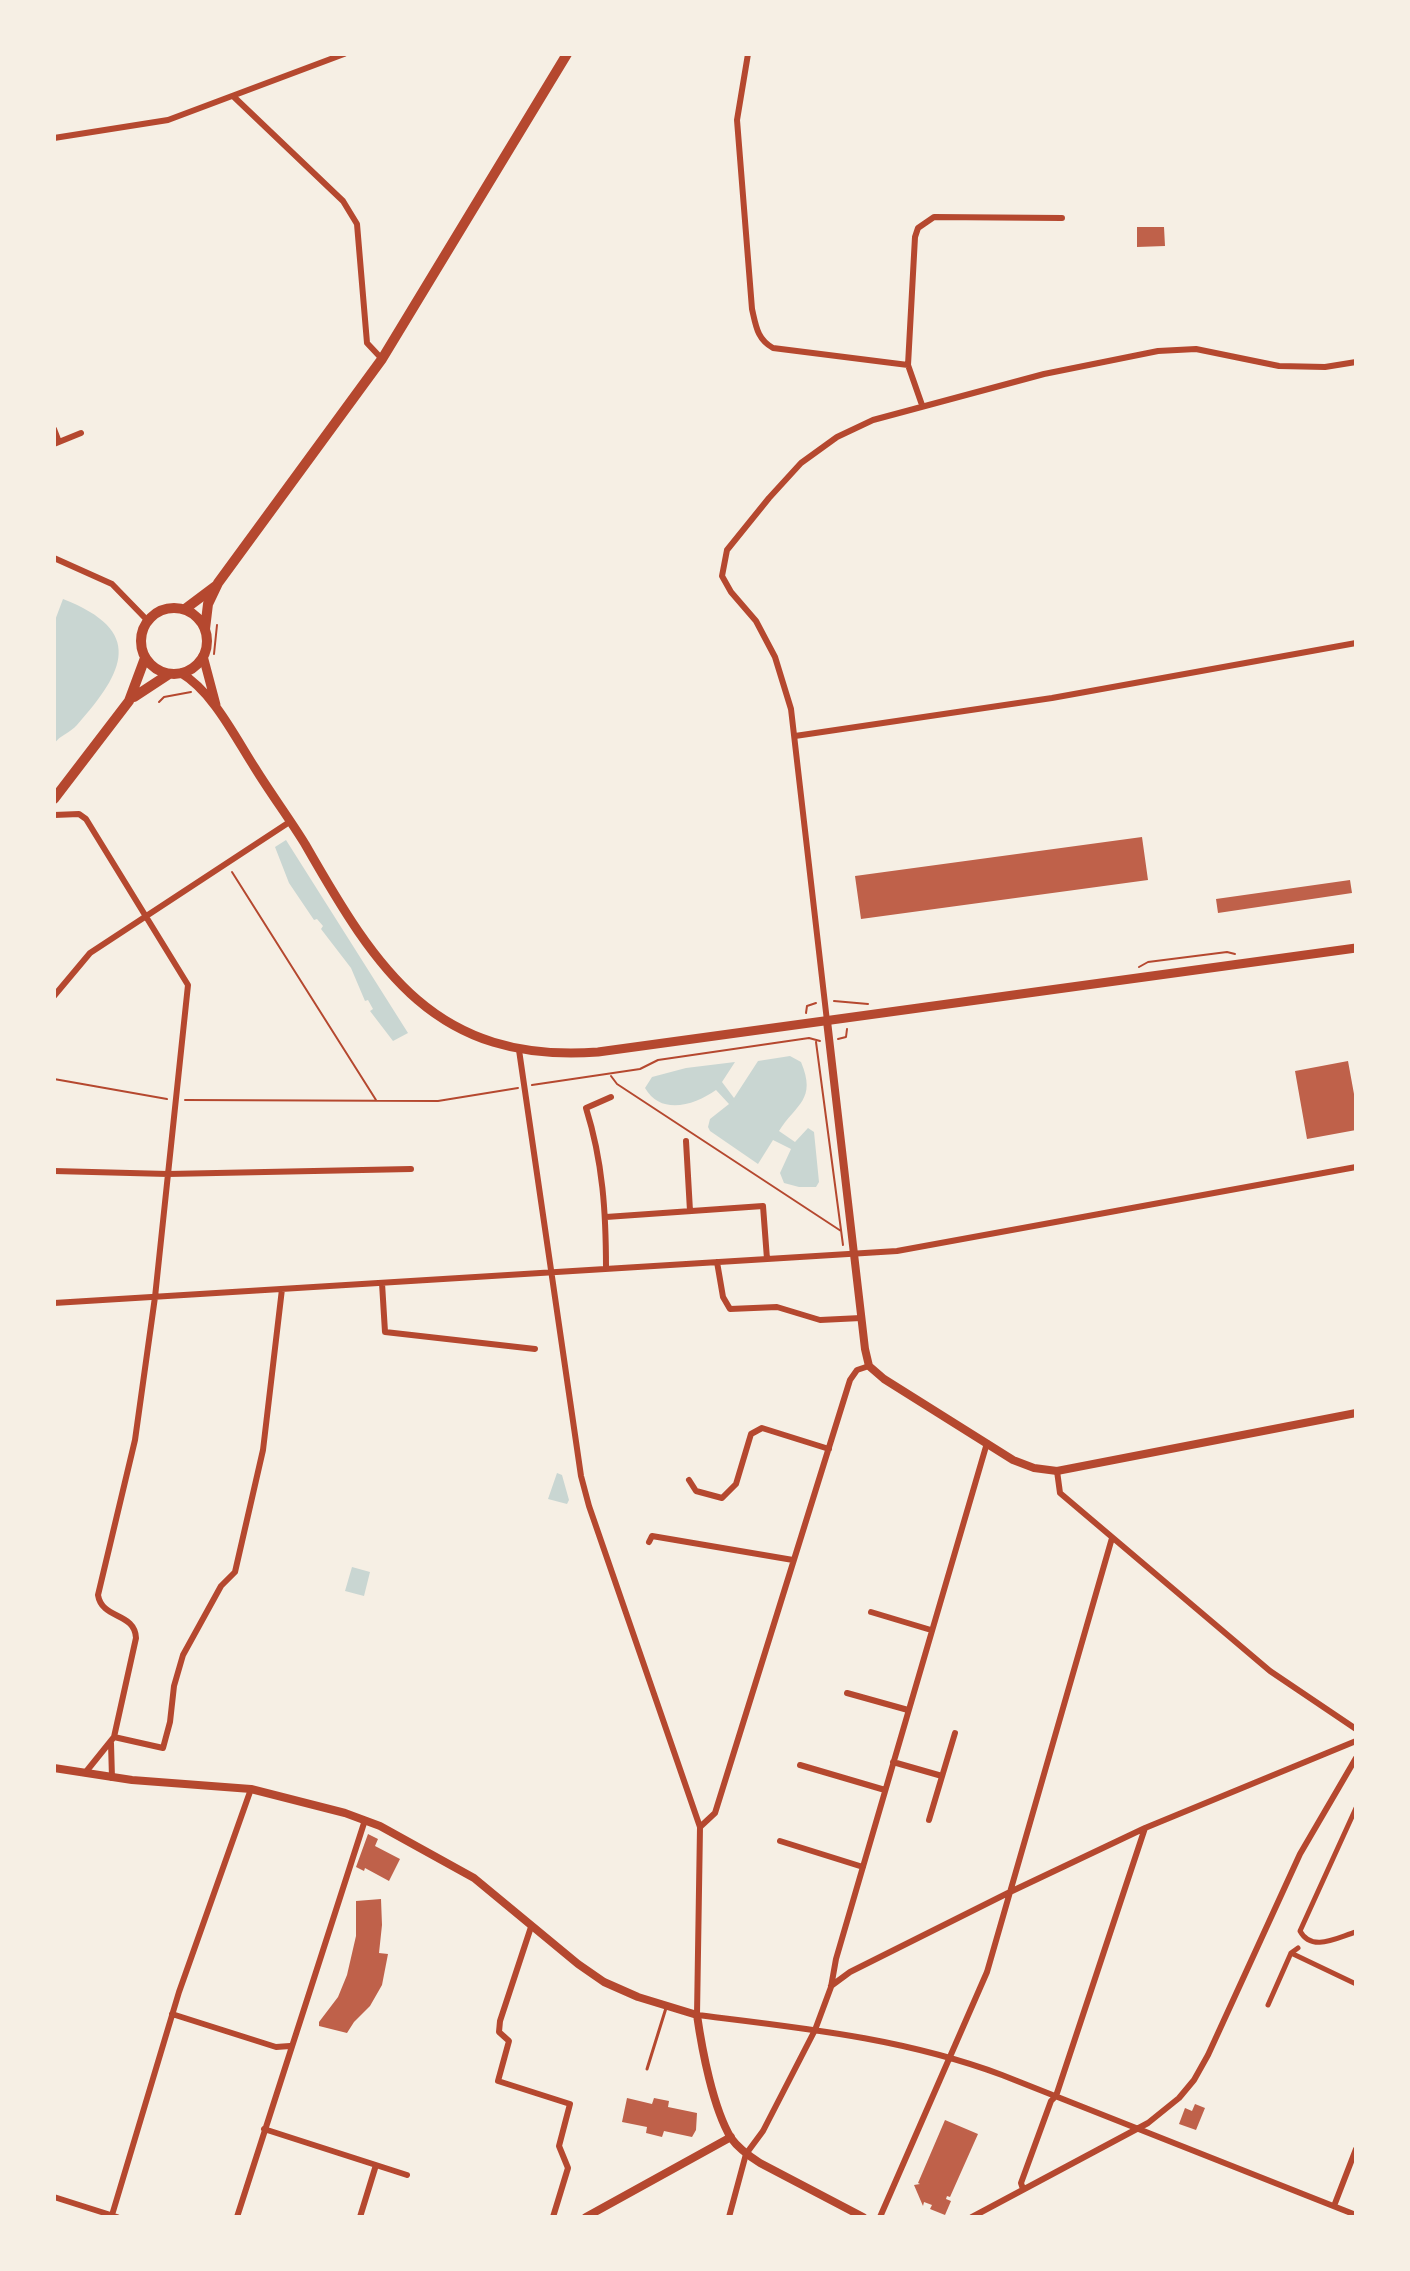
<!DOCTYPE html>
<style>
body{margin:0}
#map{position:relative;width:1410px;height:2271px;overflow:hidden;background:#f6efe4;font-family:"Public Sans",sans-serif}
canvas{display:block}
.frame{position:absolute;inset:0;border:56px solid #f6efe4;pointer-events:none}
</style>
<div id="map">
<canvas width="1410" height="2271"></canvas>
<div class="frame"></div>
</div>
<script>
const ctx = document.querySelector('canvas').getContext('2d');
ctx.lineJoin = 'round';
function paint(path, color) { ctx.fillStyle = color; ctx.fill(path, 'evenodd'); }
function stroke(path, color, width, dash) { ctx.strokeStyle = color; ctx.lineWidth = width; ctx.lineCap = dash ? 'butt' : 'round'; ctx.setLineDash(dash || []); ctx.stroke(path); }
paint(new Path2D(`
 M 63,599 C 145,631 125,671 77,725 C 70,733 60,735 54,744 L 54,623 Z
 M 286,840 L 408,1033 L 393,1041 L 370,1011 L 373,1009 L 368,1000 L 365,1001 L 351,968 L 321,929 L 323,926 L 317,919 L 314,920 L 289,883 L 275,847 Z
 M 790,1056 L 801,1062 C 817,1100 796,1104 779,1131 L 795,1142 L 808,1128 L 814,1132 L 819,1182 L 816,1187 L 799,1187 L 784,1183 L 780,1173 L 791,1149 L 773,1140 L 758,1164 L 710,1131 L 708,1127 L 710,1119 L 729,1104 L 716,1090 C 695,1105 661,1116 645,1088 L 652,1077 L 686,1068 L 735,1062 L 722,1082 L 734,1098 L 758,1061 Z
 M 557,1473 L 562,1475 L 569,1500 L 567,1504 L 548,1499 Z
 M 352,1567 L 370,1572 L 364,1596 L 345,1591 Z`), '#c9d6d2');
paint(new Path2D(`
 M 1137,227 L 1164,227 L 1165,246 L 1137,247 Z
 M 1142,837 L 1148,880 L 861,919 L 855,876 Z
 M 1350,880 L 1352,893 L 1218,913 L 1216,899 Z
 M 1348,1061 L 1356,1105 L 1356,1130 L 1307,1139 L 1295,1071 Z
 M 368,1834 L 378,1839 L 375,1846 L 400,1859 L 389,1881 L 365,1868 L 364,1871 L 356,1867 Z
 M 381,1899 L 382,1925 L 379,1953 L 388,1954 L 382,1985 L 370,2006 L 354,2022 L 347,2033 L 319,2026 L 319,2022 L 338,1997 L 347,1975 L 356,1936 L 356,1901 Z
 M 627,2098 L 652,2104 L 654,2098 L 669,2101 L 668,2107 L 697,2113 L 696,2130 L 692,2137 L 664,2131 L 662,2137 L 646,2133 L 647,2127 L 622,2122 Z
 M 1195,2104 L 1205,2108 L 1196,2130 L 1179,2124 L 1185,2108 L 1192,2111 Z
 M 945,2120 L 978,2134 L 950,2197 L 947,2196 L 946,2199 L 951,2201 L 945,2215 L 930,2209 L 932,2205 L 924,2202 L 923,2206 L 914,2185 L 920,2184 L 918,2183 Z`), '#bf614a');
stroke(new Path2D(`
 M 214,654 L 217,625
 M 159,702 L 164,697 L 191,692
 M 232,872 L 376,1100
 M 1139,967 L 1148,962 L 1227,952 L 1235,954
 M 834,1001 L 868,1004
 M 806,1013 L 807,1006 L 816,1003
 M 838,1039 L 846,1037 L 847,1029
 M 816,1042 L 843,1245
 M 611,1076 L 617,1084 L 841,1231
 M 54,1079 L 167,1099
 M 532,1085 L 640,1069 L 658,1060 L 809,1038 L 820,1041
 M 185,1100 L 438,1101 L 518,1088`), '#b5482f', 2);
stroke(new Path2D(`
 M 647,2069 L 666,2008`), '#b5482f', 3);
stroke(new Path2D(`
 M 1356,1808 L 1300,1931 C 1312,1953 1338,1937 1356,1932
 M 1291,1953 L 1298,1948
 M 1268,2005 L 1291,1953 L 1356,1984`), '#b5482f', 5);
stroke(new Path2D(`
 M 748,54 L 737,120 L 752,309 C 756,326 757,339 773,348 L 908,365
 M 233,96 L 343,201 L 357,224 L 367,343 L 382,359
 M 54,138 L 168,120 L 344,54
 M 922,405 L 908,365 L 915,237 L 918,228 L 934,217 L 1062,218
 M 54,429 L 59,442
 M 54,444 L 81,433
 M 54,558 L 112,584 L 147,620
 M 795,736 L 1052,698 L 1356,643
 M 54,815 L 79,814 L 86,819 L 188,985 L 155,1297 L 135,1440 L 98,1595 C 102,1620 135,1612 136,1638 L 114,1737 L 85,1773
 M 54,996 L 90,953 L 291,821
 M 827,1021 L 791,709 L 775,657 L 756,621 L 731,592 L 722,576 L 727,550 L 769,498 L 801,463 L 837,437 L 873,420 L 1044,374 L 1158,351 L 1196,349 L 1279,366 L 1325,367 L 1356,362
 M 519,1050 L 581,1476 L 589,1506 L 700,1827 L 697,2015 C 802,2028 903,2038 1002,2075 L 1356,2215
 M 686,1141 L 690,1211
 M 54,1171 L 168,1174 L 411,1169
 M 606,1217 L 763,1206 L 767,1259
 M 717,1262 L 723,1297 L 730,1309 L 777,1307 L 820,1320 L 861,1318
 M 606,1269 C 606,1213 603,1162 586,1108 L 611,1097
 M 382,1283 L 385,1332 L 535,1349
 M 54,1303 L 897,1251 L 1356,1167
 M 1057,1471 L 1060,1493 L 1270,1671 L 1356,1729
 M 689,1480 L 696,1491 L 722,1498 L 736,1484 L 751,1434 L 762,1428 L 829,1449
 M 649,1542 L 652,1536 L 793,1560
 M 871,1612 L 931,1630
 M 847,1693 L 908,1710
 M 114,1737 L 163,1748 L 170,1722 L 174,1686 L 183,1655 L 221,1586 L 235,1572 L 263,1450 L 282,1289
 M 111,1743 L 112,1778
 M 893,1762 L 942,1776
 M 800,1765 L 885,1790
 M 929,1820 L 955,1733
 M 700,1827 L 715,1813 L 850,1380 L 857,1370 L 869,1366
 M 780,1841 L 863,1867
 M 531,1927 L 500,2021 L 499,2032 L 509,2041 L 498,2081 L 570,2104 L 559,2146 L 568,2168 L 553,2217
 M 831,1986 L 850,1972 L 1010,1892 L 1145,1828 L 1356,1741
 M 172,2014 L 276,2047 L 290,2046
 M 264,2129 L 407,2175
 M 1023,2189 L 1021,2183 L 1051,2101 L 1056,2096 L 1145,1828
 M 54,2197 L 117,2217
 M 1334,2206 L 1356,2149
 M 112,2215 L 179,1992 L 251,1789
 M 237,2217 L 365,1820
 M 360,2217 L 376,2165
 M 729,2217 L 746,2154 L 763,2131 L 815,2030 L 831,1987 L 836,1959 L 987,1443
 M 880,2217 L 987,1972 L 1112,1538
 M 972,2217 L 1148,2123 L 1179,2098 L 1194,2080 L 1208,2055 L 1300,1854 L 1356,1758`), '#b5482f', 6);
stroke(new Path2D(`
 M 827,1021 L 865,1349 L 869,1366 L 884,1379 L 1013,1460 L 1034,1468 L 1057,1471 L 1356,1413
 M 54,1768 L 132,1780 L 251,1789 L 345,1813 L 380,1826 L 474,1878 L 578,1964 L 604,1982 L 638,1997 L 697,2015 C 702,2050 713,2108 731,2138 C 738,2148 749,2156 760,2163 L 863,2217
 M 586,2217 L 731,2137`), '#b5482f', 8);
stroke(new Path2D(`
 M 203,656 L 216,705
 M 181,673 C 213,692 235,737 255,768 C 271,794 289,818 305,844 C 377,970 435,1064 598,1052 L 1356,948`), '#b5482f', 9);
stroke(new Path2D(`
 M141 641a33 33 0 1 1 66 0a33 33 0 1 1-66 0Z
 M 185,609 L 217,585
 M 205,629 L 208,604 L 218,583 L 382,359 L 567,54
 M 134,697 L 169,674
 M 54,799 L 129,701 L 145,658`), '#b5482f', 10);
</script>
